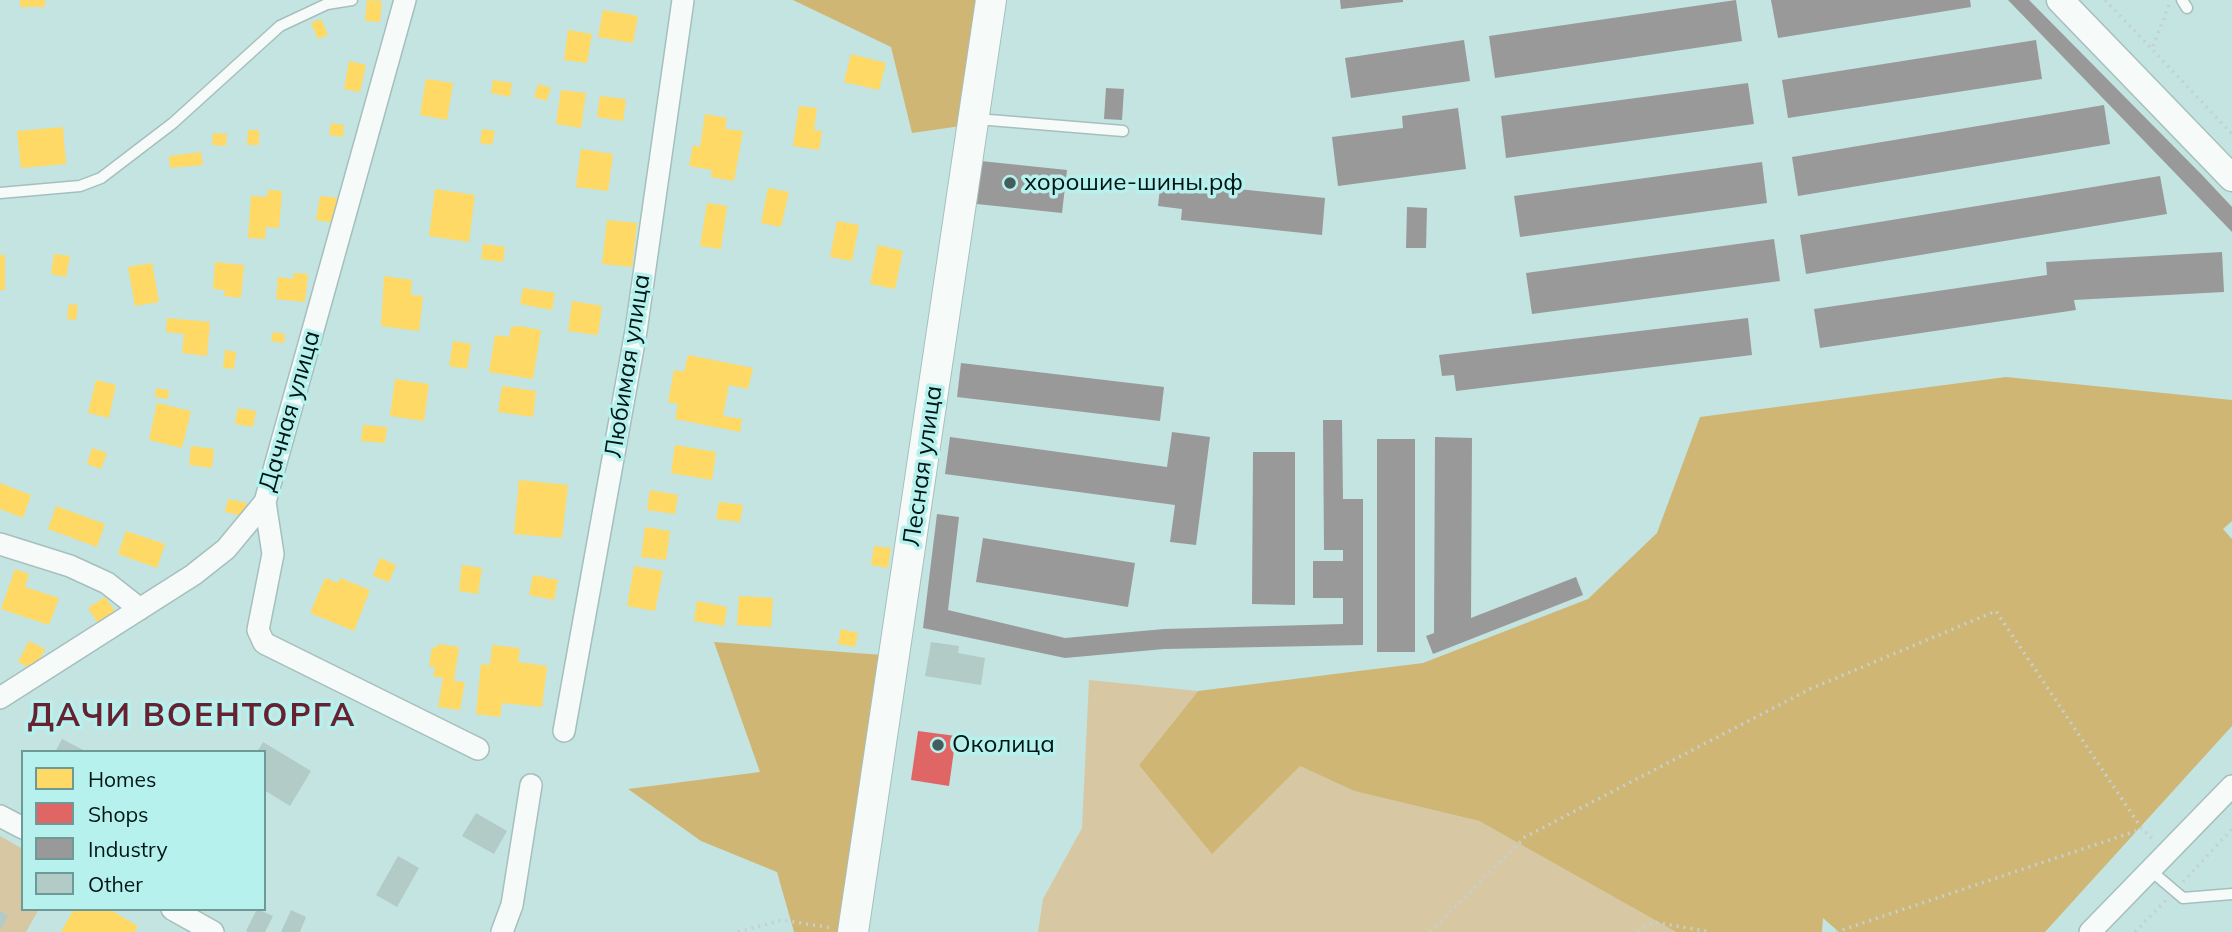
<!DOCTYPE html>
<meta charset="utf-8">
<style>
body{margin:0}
#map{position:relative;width:2232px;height:932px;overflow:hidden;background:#c3e4e1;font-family:Mulish,sans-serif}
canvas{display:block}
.legend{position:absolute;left:21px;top:750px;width:245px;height:161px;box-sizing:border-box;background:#b6f1ed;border:2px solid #6d9996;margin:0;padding:9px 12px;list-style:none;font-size:21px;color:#001514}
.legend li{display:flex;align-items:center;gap:14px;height:35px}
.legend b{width:35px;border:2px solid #6d9996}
</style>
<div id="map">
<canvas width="2232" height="932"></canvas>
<ul class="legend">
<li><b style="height:19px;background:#ffd966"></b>Homes</li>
<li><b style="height:19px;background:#e06666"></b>Shops</li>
<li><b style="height:19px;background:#999"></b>Industry</li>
<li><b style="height:19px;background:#b3cbc7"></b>Other</li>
</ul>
</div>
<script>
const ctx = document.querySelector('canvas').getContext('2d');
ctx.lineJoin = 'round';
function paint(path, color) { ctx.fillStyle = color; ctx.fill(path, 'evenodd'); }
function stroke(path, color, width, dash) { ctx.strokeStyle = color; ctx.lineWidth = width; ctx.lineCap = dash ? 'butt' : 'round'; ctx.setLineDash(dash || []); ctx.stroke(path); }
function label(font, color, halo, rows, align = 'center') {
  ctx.font = font + ' Mulish,sans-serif'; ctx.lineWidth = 7; ctx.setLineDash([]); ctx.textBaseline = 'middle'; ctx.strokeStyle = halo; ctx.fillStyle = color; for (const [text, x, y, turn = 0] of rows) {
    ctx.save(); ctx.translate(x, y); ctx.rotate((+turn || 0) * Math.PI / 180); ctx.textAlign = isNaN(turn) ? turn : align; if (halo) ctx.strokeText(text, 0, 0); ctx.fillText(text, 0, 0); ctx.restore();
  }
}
paint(new Path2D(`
 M 1089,680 L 1198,691 L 1139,765 L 1300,766 L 1354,791 L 1479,821 L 1676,932 L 1038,932 L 1043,899 L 1082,828 Z
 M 0,836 L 23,849 L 23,909 L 39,909 L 26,932 L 0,932 Z`), '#d7c8a3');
paint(new Path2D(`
 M 793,0 L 978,0 L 961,126 L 912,133 L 891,47 Z
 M 2006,377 L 2232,400 L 2232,521 L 2223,529 L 2232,539 L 2232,726 L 2045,932 L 1839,932 L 1823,918 L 1822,932 L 1676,932 L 1479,821 L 1354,791 L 1300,766 L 1212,854 L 1139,765 L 1198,691 L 1423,663 L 1588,599 L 1657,533 L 1700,417 Z
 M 714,642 L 882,655 L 840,932 L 794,932 L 777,872 L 701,841 L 628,789 L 760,772 Z`), '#d0b674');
paint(new Path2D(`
 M 20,0 L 45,0 L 45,7 L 20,7 Z
 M 367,0 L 382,1 L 380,22 L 365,21 Z
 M 603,10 L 638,16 L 633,43 L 598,37 Z
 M 321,19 L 328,35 L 318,39 L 311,23 Z
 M 568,30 L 592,34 L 587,63 L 564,60 Z
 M 851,54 L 886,63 L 879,90 L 844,82 Z
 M 349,61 L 366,65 L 360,92 L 344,89 Z
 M 426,79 L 453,83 L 447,120 L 420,115 Z
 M 493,80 L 512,83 L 510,97 L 491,93 Z
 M 538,84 L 551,88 L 546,101 L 534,97 Z
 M 561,90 L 586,93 L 581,128 L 556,124 Z
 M 600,96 L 626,99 L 623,121 L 597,117 Z
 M 799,106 L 817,108 L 814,130 L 822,131 L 819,150 L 793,146 Z
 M 705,114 L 727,118 L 725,129 L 743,131 L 734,181 L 711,177 L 712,170 L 689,166 L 693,145 L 700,147 Z
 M 331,123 L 344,125 L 343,137 L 329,135 Z
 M 63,127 L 66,164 L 21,168 L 17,131 Z
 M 482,129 L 495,131 L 492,145 L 480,143 Z
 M 248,130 L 259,130 L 259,145 L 247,145 Z
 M 213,133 L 227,134 L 226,146 L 212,145 Z
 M 581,149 L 613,154 L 608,191 L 576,187 Z
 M 201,152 L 203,165 L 170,168 L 169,156 Z
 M 768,188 L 789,192 L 781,227 L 761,223 Z
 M 435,189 L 475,195 L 469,242 L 429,236 Z
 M 268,190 L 282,191 L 279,228 L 266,227 L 265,239 L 248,238 L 251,196 L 267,197 Z
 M 320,196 L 339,198 L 335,223 L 316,220 Z
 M 707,203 L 727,206 L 721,249 L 700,246 Z
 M 607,220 L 637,223 L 632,267 L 602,264 Z
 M 837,221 L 859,225 L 852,261 L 830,257 Z
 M 483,244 L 505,247 L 503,262 L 481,259 Z
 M 878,245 L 903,251 L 895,289 L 870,284 Z
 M 54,254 L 70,256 L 66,277 L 51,274 Z
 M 0,255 L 5,255 L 5,290 L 0,290 Z
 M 215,262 L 244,265 L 241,298 L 224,296 L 225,290 L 213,289 Z
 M 152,263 L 159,302 L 135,306 L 128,267 Z
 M 294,273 L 308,274 L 305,302 L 276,299 L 278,277 L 293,279 Z
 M 384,276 L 412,280 L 411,295 L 423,296 L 419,331 L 381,326 Z
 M 523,288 L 555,293 L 552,310 L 520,304 Z
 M 572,301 L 602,306 L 598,335 L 568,331 Z
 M 69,304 L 78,305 L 76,320 L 67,319 Z
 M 167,318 L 210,322 L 207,356 L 182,353 L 184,334 L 166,332 Z
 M 519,326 L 541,330 L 533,379 L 489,372 L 495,335 L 509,337 L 511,327 Z
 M 273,332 L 285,334 L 284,343 L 271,341 Z
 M 453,341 L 471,344 L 467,369 L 449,366 Z
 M 225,350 L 236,352 L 234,369 L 223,368 Z
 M 688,355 L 753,368 L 748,389 L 729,385 L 723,416 L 742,419 L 740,432 L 675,419 L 678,404 L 668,402 L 674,370 L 684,372 Z
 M 395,379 L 429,384 L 424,421 L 390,416 Z
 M 96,380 L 116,385 L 109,418 L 88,413 Z
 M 502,386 L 536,391 L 533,417 L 498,412 Z
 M 156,388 L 169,390 L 168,399 L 155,397 Z
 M 157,403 L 191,411 L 182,448 L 149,440 Z
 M 238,408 L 256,411 L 253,427 L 235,424 Z
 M 363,425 L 387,427 L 385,443 L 361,441 Z
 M 675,445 L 716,452 L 712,480 L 671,473 Z
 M 191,446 L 214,449 L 212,468 L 189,465 Z
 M 92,448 L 107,453 L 101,469 L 87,464 Z
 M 519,480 L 568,485 L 562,538 L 514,534 Z
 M 0,483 L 31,495 L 23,518 L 0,509 Z
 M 650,490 L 678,495 L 675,514 L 647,510 Z
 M 228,499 L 247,503 L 244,516 L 225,512 Z
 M 719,502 L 743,505 L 740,522 L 716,519 Z
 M 56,506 L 105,524 L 97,547 L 48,529 Z
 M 645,527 L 670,531 L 666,560 L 641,557 Z
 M 126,531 L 165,544 L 157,568 L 118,554 Z
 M 874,546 L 891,548 L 888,568 L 871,565 Z
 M 380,558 L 396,565 L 389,582 L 373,576 Z
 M 462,565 L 482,568 L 478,594 L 459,591 Z
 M 634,566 L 663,571 L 655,611 L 627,606 Z
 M 15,569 L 29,574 L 25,587 L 59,598 L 49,625 L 1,609 Z
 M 533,575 L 558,580 L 554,600 L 529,595 Z
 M 325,578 L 338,583 L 340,578 L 370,590 L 354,631 L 310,613 Z
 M 739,596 L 773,598 L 771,627 L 737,625 Z
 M 105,597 L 118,616 L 101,628 L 88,608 Z
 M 697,601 L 727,607 L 724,626 L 694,621 Z
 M 841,629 L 858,633 L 855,647 L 838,644 Z
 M 29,641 L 45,649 L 34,670 L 18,662 Z
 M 438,644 L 459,647 L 454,681 L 465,682 L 460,710 L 438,707 L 443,678 L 433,676 L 435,667 L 429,666 L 432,647 L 437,648 Z
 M 492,645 L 520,648 L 518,662 L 547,666 L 542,707 L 502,703 L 500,717 L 476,714 L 481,664 L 490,665 Z
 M 74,909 L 109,909 L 138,926 L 135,932 L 61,932 Z`), '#ffd966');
paint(new Path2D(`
 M 918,731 L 956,736 L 949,786 L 911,780 Z`), '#e06666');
paint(new Path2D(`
 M 1340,0 L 1403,0 L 1403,2 L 1341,9 Z
 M 1736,0 L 1742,41 L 1495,78 L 1489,36 Z
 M 1771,0 L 1970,0 L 1971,7 L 1778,38 Z
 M 2008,0 L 2029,0 L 2203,176 L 2232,207 L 2232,232 Z
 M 1464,40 L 1470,81 L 1351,98 L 1345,58 Z
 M 2036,40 L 2042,79 L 1788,118 L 1782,80 Z
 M 1748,83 L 1754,124 L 1506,158 L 1501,116 Z
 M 1106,88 L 1124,89 L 1122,120 L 1104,119 Z
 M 2104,105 L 2110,144 L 1798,196 L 1792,157 Z
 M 1458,108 L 1466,169 L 1338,186 L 1332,137 L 1403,128 L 1402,116 Z
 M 981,161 L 1067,170 L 1062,213 L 977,204 Z
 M 1762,162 L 1767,203 L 1520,237 L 1514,196 Z
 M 2160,176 L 2167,214 L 1806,274 L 1800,235 Z
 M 1209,186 L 1325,198 L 1322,235 L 1181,220 L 1182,209 L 1158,206 L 1160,188 L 1208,193 Z
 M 1407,207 L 1427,208 L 1426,248 L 1406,248 Z
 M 1774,239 L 1780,281 L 1532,314 L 1526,273 Z
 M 2222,252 L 2224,292 L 2074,300 L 2076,310 L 1820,348 L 1814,309 L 2047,275 L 2046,262 Z
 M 1748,318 L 1752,355 L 1456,391 L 1454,375 L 1442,376 L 1439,355 Z
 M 961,363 L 1164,387 L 1160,421 L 957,397 Z
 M 1323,420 L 1342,420 L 1343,499 L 1363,499 L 1363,645 L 1164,649 L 1065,658 L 923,628 L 937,514 L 959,517 L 948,610 L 1065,638 L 1164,629 L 1343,624 L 1343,598 L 1313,598 L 1313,561 L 1343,561 L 1343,550 L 1324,550 Z
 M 1172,432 L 1210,437 L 1196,545 L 1170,542 L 1175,505 L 945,474 L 950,437 L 1167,467 Z
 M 1435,437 L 1472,438 L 1471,618 L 1576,577 L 1583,595 L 1433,654 L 1426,636 L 1434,633 Z
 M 1377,439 L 1415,439 L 1415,652 L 1377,652 Z
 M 1253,452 L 1295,452 L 1295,605 L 1252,604 Z
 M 983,538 L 1135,563 L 1128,607 L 976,582 Z`), '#999');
paint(new Path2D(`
 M 931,642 L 959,646 L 958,653 L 985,658 L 981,685 L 925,676 Z
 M 62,739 L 87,752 L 55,752 Z
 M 263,742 L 311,771 L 290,806 L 264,790 L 264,752 L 257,752 Z
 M 476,813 L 507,831 L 494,854 L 462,836 Z
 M 398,856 L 419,868 L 397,907 L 376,895 Z
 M 257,909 L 273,916 L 265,932 L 248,932 L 246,931 Z
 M 291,910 L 306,917 L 300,932 L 281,932 Z
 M 0,911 L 8,916 L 0,930 Z`), '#b3cbc7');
const service = new Path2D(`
 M 2182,0 L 2187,8
 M 977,119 L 1123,131
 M 0,193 L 80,186 L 101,178 L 173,123 L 280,26 L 327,4 L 352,0
 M 2150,870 L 2183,898 L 2232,894`);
const minor = new Path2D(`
 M 265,502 L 273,554 L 258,630 L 264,643 L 478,749
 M 0,544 L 70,566 L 107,583 L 140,609
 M 0,698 L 193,575 L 226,549 L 265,502 L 405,0
 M 564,731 L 636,331 L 683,0
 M 0,816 L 23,828
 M 172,909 L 213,932
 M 502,932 L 512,905 L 531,785
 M 2090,932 L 2232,786`);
const tertiary = new Path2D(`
 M 2060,0 L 2232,178`);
const secondary = new Path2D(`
 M 853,932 L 991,0`);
stroke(service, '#a6bfbd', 13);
stroke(minor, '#a6bfbd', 24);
stroke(tertiary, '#a6bfbd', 29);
stroke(secondary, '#a6bfbd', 32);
stroke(new Path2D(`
 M 2105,0 L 2152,49
 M 2169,5 L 2152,49 L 2232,134
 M 2183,882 L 2232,829
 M 738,932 L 782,920 L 832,928
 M 1430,932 L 1525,837 L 1810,689 L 1996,611 L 2142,829 L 2154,840
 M 1638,932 L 1653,922 L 1711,932
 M 1836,932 L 2142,829
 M 2135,932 L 2166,900`), '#c6d0cf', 3.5, [2, 5]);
stroke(service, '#f6fbfa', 10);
stroke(minor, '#f6fbfa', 21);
stroke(tertiary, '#f6fbfa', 26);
stroke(secondary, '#f6fbfa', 30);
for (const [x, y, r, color] of [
 [1010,183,7,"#445d5c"],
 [938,745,7,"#445d5c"]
]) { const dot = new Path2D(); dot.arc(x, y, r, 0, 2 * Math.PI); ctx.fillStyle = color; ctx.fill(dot); stroke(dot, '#b6f1ed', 2.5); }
label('24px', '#001514', '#b6f1ed', [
 ["хорошие-шины.рф",1024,183],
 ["Околица",952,745]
], 'left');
label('24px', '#001514', '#b6f1ed', [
 ["Любимая улица",628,366,-81],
 ["Дачная улица",290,411,-74],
 ["Лесная улица",923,466,-82]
]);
ctx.letterSpacing = '2px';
label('bold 32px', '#672231', '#b6f1ed', [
 ["ДАЧИ ВОЕНТОРГА",192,716]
]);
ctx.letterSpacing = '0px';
</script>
